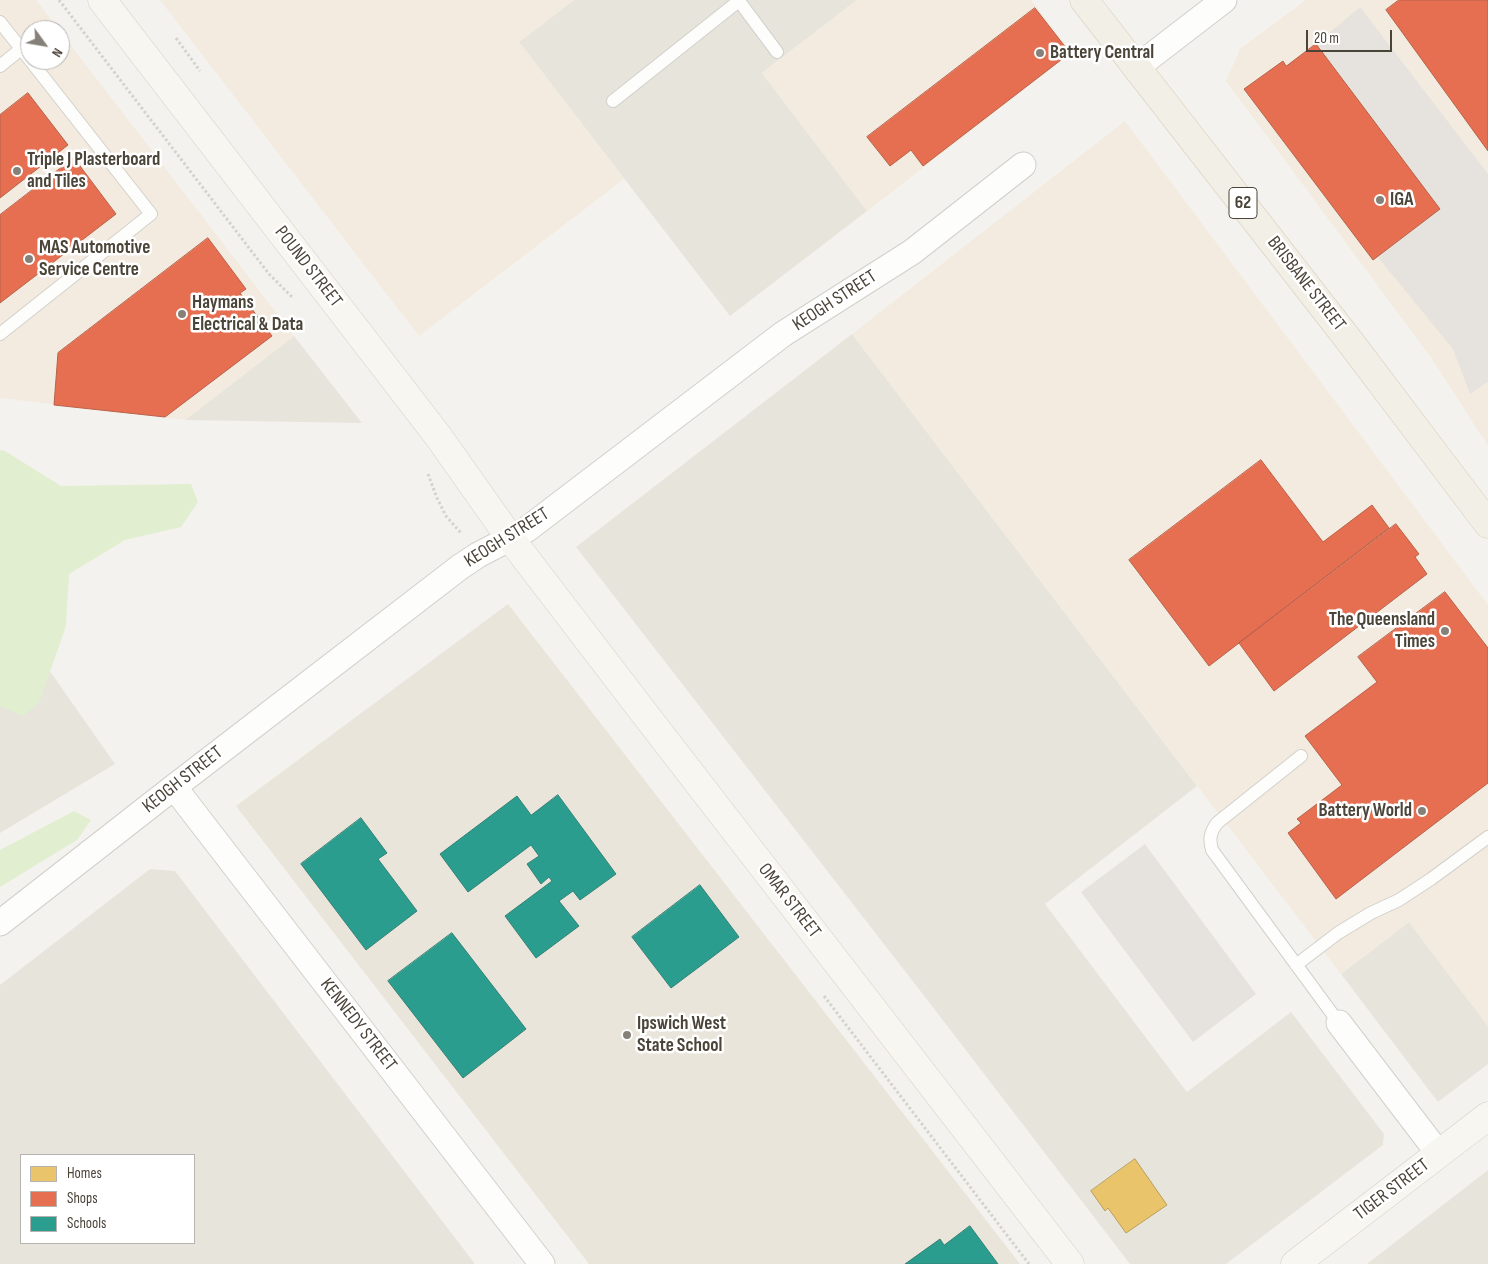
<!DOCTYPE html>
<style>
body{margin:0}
#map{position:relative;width:1488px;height:1264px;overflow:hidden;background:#f4f2ee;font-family:"Sofia Sans Condensed",sans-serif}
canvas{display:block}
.legend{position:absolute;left:20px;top:1154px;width:175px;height:90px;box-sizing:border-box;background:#fff;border:1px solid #b7b4b0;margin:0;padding:6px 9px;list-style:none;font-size:15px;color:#4b4439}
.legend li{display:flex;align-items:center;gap:10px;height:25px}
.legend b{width:25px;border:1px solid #b7b4b0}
.north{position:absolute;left:20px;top:20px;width:50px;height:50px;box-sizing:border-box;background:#fff;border:1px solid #b7b4b0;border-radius:50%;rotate:122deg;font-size:14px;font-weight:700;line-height:20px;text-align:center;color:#4b4439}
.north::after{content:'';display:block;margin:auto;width:18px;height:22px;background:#868178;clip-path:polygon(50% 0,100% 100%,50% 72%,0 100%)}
.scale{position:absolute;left:1306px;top:30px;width:86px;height:22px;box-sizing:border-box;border:2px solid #4b4439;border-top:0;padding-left:6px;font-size:15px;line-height:18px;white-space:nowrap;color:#4b4439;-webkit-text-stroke:4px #fff;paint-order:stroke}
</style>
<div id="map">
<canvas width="1488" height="1264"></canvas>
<ul class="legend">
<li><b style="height:14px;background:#e9c46a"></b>Homes</li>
<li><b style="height:14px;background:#e76f51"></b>Shops</li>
<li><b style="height:14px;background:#2a9d8f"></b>Schools</li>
</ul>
<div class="north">N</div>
<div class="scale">20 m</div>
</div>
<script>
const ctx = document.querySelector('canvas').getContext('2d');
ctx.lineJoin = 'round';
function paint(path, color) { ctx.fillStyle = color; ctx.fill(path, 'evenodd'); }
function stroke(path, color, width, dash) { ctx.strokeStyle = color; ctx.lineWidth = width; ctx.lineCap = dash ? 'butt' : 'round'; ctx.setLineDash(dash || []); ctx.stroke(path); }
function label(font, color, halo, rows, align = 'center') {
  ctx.font = font + ' "Sofia Sans Condensed",sans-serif'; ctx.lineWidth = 5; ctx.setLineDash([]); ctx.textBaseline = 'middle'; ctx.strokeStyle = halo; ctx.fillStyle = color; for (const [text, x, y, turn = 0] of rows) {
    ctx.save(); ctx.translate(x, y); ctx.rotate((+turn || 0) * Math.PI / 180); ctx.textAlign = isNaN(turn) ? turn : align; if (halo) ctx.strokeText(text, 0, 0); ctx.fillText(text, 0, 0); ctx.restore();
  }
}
paint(new Path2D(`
 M 574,0 L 857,0 L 762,73 L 867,211 L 730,316 L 519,42 Z
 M 852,334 L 1197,786 L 1045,904 L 1187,1092 L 1291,1012 L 1384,1134 L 1383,1145 L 1226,1264 L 1130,1264 L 925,997 L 576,547 Z
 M 294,336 L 362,423 L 185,420 Z
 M 5,607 L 115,764 L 0,833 L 0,610 Z
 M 150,869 L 175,871 L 475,1264 L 0,1264 L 0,985 ZM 21,1155 L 194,1155 L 194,1243 L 21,1243 Z
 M 1409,922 L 1488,1026 L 1488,1064 L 1438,1102 L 1341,974 Z
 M 1488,1170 L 1488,1264 L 1367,1264 Z`), '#e7e4dc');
paint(new Path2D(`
 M 0,0 L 36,0 L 59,30 L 30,30 L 30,60 L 60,60 L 60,31 L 294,336 L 185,420 L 0,398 Z
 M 160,0 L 574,0 L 519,42 L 624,179 L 419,336 Z
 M 857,0 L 1031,0 L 1072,53 L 867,211 L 762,73 Z
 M 1306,0 L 1488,0 L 1488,446 L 1432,359 L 1226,81 L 1240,49 Z
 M 1125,121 L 1488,605 L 1488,1026 L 1409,922 L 1341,974 L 852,334 Z`), '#f3ebdf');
paint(new Path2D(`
 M 508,604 L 1020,1264 L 589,1264 L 236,806 Z`), '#eae5da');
paint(new Path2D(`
 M 0,450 L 5,451 L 61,486 L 191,484 L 198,502 L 181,527 L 125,540 L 69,574 L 66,626 L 39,703 L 23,716 L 0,706 Z
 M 74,811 L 91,820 L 77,840 L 0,887 L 0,850 Z`), '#e1eecf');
paint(new Path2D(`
 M 1360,7 L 1488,174 L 1488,382 L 1470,394 L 1453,349 L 1377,256 L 1440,208 L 1316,44 Z
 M 1145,844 L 1256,994 L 1193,1042 L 1081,892 Z`), '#e6e3df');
const homes = new Path2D(`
 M 1135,1159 L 1167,1205 L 1126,1233 L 1108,1208 L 1105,1211 L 1091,1191 Z`);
paint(homes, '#e9c46a');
stroke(homes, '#ba9e5b', 1);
const shops = new Path2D(`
 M 1399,0 L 1488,0 L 1488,151 L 1386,10 Z
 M 1035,8 L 1070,53 L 923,166 L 911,150 L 890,166 L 867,137 Z
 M 1316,44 L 1440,209 L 1373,260 L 1244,89 L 1283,61 L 1286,66 Z
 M 28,93 L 68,145 L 0,198 L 0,115 Z
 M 74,158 L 116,214 L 0,303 L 0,215 Z
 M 208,238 L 246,289 L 240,293 L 272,336 L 165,417 L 54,405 L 58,353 Z
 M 1261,460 L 1323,542 L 1372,505 L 1389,528 L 1209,666 L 1129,560 Z
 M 1396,524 L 1419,554 L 1415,557 L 1427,574 L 1274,691 L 1239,643 Z
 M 1445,592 L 1488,648 L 1488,783 L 1336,899 L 1288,833 L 1301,823 L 1297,819 L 1342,785 L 1305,736 L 1377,682 L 1358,657 Z`);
paint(shops, '#e76f51');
stroke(shops, '#b8624a', 1);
const schools = new Path2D(`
 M 558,795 L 616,874 L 580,900 L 573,891 L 559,901 L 579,926 L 536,958 L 505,916 L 552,881 L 549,877 L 541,884 L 527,864 L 539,856 L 531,845 L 468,892 L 440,854 L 517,796 L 531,815 Z
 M 361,818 L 387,853 L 378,859 L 417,911 L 366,950 L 301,864 Z
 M 700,885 L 739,937 L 671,988 L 632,937 Z
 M 452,933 L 526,1029 L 463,1078 L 388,981 Z
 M 970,1226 L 998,1264 L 905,1264 L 940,1239 L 944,1245 Z`);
paint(schools, '#2a9d8f');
stroke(schools, '#348275', 1);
const lane = new Path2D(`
 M 739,1 L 777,52
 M 0,22 L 30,60
 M 0,66 L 21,49
 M 613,101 L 740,0
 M 0,334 L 151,214 L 30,60
 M 1301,756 L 1217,823 C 1210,833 1209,839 1212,850 L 1339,1023
 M 1296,965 L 1338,933 L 1371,913 L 1399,900 L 1431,879 L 1488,837`);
const street = new Path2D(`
 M 1137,67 L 1224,0
 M 174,787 L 542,1264
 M 0,923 L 174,787 L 460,567 L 478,555 L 526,530 L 783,334 L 912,252 L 1023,165
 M 1339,1023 L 1439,1154`);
const secondary = new Path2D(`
 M 102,0 L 438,436 L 510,538 L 641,709 L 1070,1264
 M 1295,1264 L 1488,1116`);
const primary = new Path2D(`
 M 1084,0 L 1348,339 L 1488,524`);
stroke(lane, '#d2d0cb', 14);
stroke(street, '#d2d0cb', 27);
stroke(secondary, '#d3cfc5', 29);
stroke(primary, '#d6cebb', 29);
stroke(new Path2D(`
 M 59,0 L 269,274 L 292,297
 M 176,38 L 200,71
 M 428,474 L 437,498 L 446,516 L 461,533
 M 824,996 L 1029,1264`), '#d3d2cc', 3, [2.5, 2.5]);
stroke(lane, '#fdfdfc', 12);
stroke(street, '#fdfdfc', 25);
stroke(secondary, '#f7f6f1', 28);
stroke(primary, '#f2efe6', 28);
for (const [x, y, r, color] of [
 [1040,53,5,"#868178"],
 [17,171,5,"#868178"],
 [1380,200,5,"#868178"],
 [29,259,5,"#868178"],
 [182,314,5,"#868178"],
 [1445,631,5,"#868178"],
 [1422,811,5,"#868178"],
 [627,1035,5,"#868178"]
]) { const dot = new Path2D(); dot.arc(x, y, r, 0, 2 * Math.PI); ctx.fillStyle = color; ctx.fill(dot); stroke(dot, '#fff', 2); }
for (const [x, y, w] of [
 [1243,203,28]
]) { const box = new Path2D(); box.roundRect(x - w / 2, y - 15.5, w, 31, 4); ctx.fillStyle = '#fff'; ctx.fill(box); stroke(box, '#4b4439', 1); }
label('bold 18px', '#4b4439', null, [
 ["62",1243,203]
]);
label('bold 19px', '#4b4439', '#fff', [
 ["Battery Central",1050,53],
 ["Triple J Plasterboard",27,160],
 ["and Tiles",27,182],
 ["IGA",1390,200],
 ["MAS Automotive",39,248],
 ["Service Centre",39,270],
 ["Haymans",192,303],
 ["Electrical & Data",192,325],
 ["The Queensland",1435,620,"right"],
 ["Times",1435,642,"right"],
 ["Battery World",1412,811,"right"],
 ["Ipswich West",637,1024],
 ["State School",637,1046]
], 'left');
label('19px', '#4b4439', '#fff', [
 ["POUND STREET",308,267,52],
 ["BRISBANE STREET",1306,284,52],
 ["KEOGH STREET",835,301,-33],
 ["KEOGH STREET",507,538,-32],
 ["KEOGH STREET",183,780,-38],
 ["OMAR STREET",789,901,52],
 ["KENNEDY STREET",358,1025,52],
 ["TIGER STREET",1392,1190,-37]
]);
</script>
